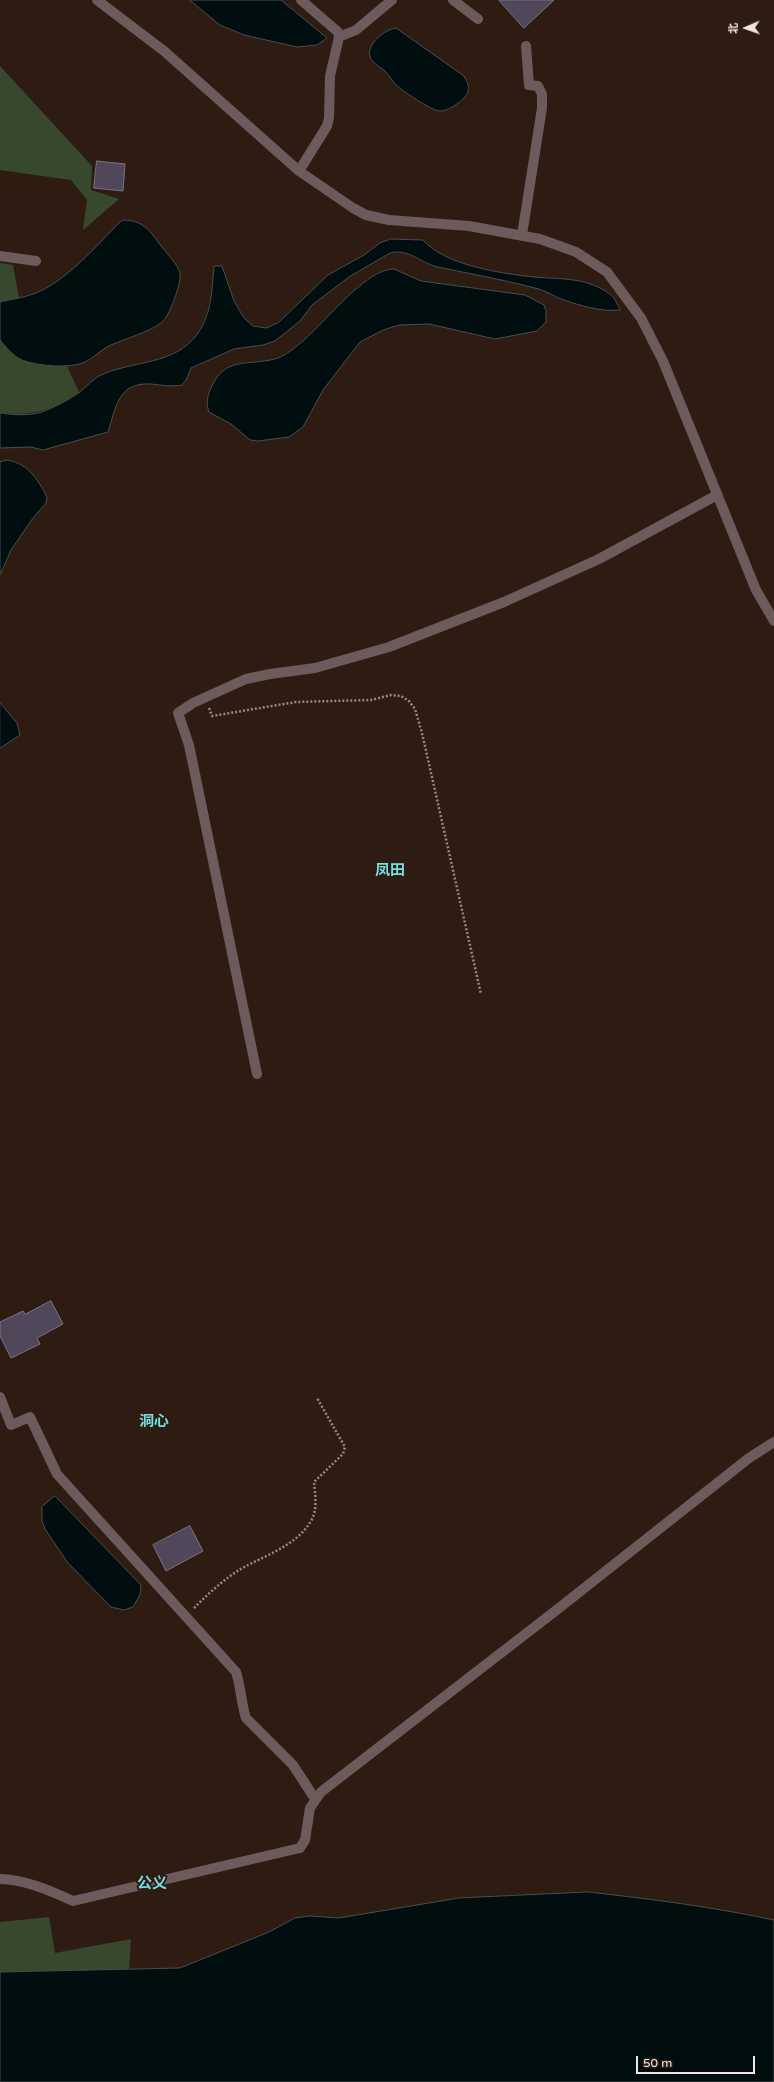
<!DOCTYPE html>
<meta charset="utf-8">
<style>
body{margin:0}
#map{position:relative;width:774px;height:2082px;overflow:hidden;background:#2e1c13;font-family:"Varela Round","Noto Sans SC",sans-serif}
canvas{display:block}
.north{position:absolute;left:726px;top:8px;width:40px;height:40px;-webkit-text-stroke:3px #2e1c13;paint-order:stroke;rotate:268deg;font-size:11px;font-weight:700;line-height:16px;text-align:center;color:#f2e5df}
.north::after{content:'';display:block;margin:auto;width:14px;height:18px;background:#f2e5df;clip-path:polygon(50% 0,100% 100%,50% 72%,0 100%)}
.scale{position:absolute;left:636px;top:2056px;width:119px;height:18px;box-sizing:border-box;border:2px solid #f2e5df;border-top:0;padding-left:5px;font-size:12px;line-height:14px;white-space:nowrap;color:#f2e5df;-webkit-text-stroke:3px #2e1c13;paint-order:stroke}
</style>
<div id="map">
<canvas width="774" height="2082"></canvas>
<div class="north">北</div>
<div class="scale">50 m</div>
</div>
<script>
const ctx = document.querySelector('canvas').getContext('2d');
ctx.lineJoin = 'round';
function paint(path, color) { ctx.fillStyle = color; ctx.fill(path, 'evenodd'); }
function stroke(path, color, width, dash) { ctx.strokeStyle = color; ctx.lineWidth = width; ctx.lineCap = dash ? 'butt' : 'round'; ctx.setLineDash(dash || []); ctx.stroke(path); }
function label(font, color, halo, rows, align = 'center') {
  ctx.font = font + ' "Varela Round","Noto Sans SC",sans-serif'; ctx.lineWidth = 4; ctx.setLineDash([]); ctx.textBaseline = 'middle'; ctx.strokeStyle = halo; ctx.fillStyle = color; for (const [text, x, y, turn = 0] of rows) {
    ctx.save(); ctx.translate(x, y); ctx.rotate((+turn || 0) * Math.PI / 180); ctx.textAlign = isNaN(turn) ? turn : align; if (halo) ctx.strokeText(text, 0, 0); ctx.fillText(text, 0, 0); ctx.restore();
  }
}
paint(new Path2D(`
 M 0,66 L 92,166 L 91,190 L 119,199 L 83,230 L 87,200 L 71,180 L 0,170 Z
 M 0,263 L 13,265 L 19,298 L 0,302 Z
 M 0,340 L 10,352 L 49,365 L 67,366 L 79,392 C 52,411 33,416 0,413 Z
 M 49,1917 L 55,1953 L 131,1939 L 129,1969 L 0,1972 L 0,1922 Z`), '#38482d');
const water = new Path2D(`
 M 190,0 L 281,0 L 327,38 L 317,45 L 297,47 L 244,35 L 220,25 Z
 M 396,28 L 464,76 C 469,85 471,90 464,98 C 458,104 448,111 440,111 C 432,111 401,90 395,84 C 392,80 389,76 386,72 C 381,67 373,64 370,57 C 366,44 385,29 396,28 Z
 M 126,220 C 144,221 151,232 161,246 C 167,254 177,263 180,273 C 182,282 169,318 161,323 C 147,333 127,338 111,345 C 101,349 94,358 85,362 C 71,369 36,366 22,360 C 13,356 6,347 0,340 L 0,302 C 11,299 23,298 33,294 C 65,283 97,245 121,221 Z
 M 391,239 L 423,240 C 444,264 494,272 525,276 C 555,280 585,275 611,295 C 615,298 618,306 620,310 C 602,312 581,306 564,300 C 555,297 548,292 539,289 C 505,280 471,274 438,267 C 420,263 409,248 390,253 L 349,277 L 312,305 L 300,321 L 275,341 L 263,345 L 234,349 L 191,368 L 186,380 L 182,385 C 172,387 161,385 151,384 C 118,382 116,407 108,432 L 43,450 L 31,447 L 0,448 L 0,413 C 14,415 28,416 42,412 C 55,407 69,400 80,392 C 86,387 92,380 99,376 C 131,360 176,366 198,333 C 212,313 212,289 214,266 L 222,266 L 234,301 L 244,318 L 253,326 L 266,328 L 278,323 L 328,275 L 364,255 L 380,243 Z
 M 394,269 L 421,281 L 525,295 L 544,305 L 546,311 L 546,322 L 537,331 L 495,339 L 429,324 L 399,325 L 383,330 L 360,342 L 323,390 L 303,427 L 289,437 L 258,441 L 250,440 L 231,424 L 209,412 C 206,404 207,396 211,388 C 225,356 247,366 275,359 C 283,357 292,350 298,345 C 320,329 366,267 394,269 Z
 M 8,460 C 30,465 37,479 47,497 L 46,503 L 33,518 L 11,550 L 0,575 L 0,462 Z
 M 0,703 L 17,723 L 20,735 L 0,748 Z
 M 55,1496 L 141,1585 L 140,1595 L 133,1607 L 124,1610 L 111,1607 L 68,1563 L 45,1529 L 42,1521 L 42,1507 Z
 M 588,1892 C 651,1899 713,1907 774,1920 L 774,2082 L 0,2082 L 0,1972 L 180,1968 L 269,1932 L 295,1918 L 309,1916 L 339,1918 L 459,1898 Z`);
paint(water, '#000e10');
stroke(water, '#494e4e', 1);
const building = new Path2D(`
 M 499,0 L 554,0 L 524,28 Z
 M 97,161 L 125,164 L 123,191 L 94,188 Z
 M 51,1301 L 63,1324 L 37,1338 L 40,1344 L 11,1358 L 0,1336 L 0,1322 L 23,1311 L 25,1314 Z
 M 190,1526 L 203,1551 L 166,1571 L 153,1545 Z`);
paint(building, '#51475a');
stroke(building, '#7c7286', 1);
stroke(new Path2D(`
 M 209,708 L 212,716 L 296,702 L 371,700 L 391,695 L 401,696 L 409,701 L 415,709 L 422,733 L 481,994
 M 194,1608 C 207,1595 221,1582 236,1572 C 261,1556 295,1548 311,1521 C 318,1510 315,1494 314,1482 L 343,1454 L 345,1447 L 317,1398`), '#96877f', 2.5, [2, 2]);
stroke(new Path2D(`
 M 97,0 L 164,51 L 299,171 L 353,208 L 366,215 L 389,220 L 469,226 L 540,239 L 576,252 L 607,272 L 641,318 L 663,361 L 756,590 L 774,621
 M 453,0 L 478,19
 M 339,37 L 356,30 L 392,0
 M 299,171 L 327,126 L 329,118 L 330,76 L 339,37 L 338,32 L 301,0
 M 522,235 L 542,108 L 542,94 L 538,86 L 529,85 L 526,46
 M 0,256 L 36,261
 M 257,1074 L 189,745 L 178,713 L 193,703 L 246,679 L 270,674 L 315,668 L 389,647 L 504,602 L 599,559 L 717,495
 M 0,1397 L 11,1425 L 30,1417 L 57,1474 L 236,1672 C 241,1687 241,1703 246,1718 L 293,1765 L 315,1799
 M 0,1879 C 24,1879 51,1891 73,1901 L 300,1848 L 305,1840 L 310,1808 L 321,1792 L 554,1612 L 749,1458 L 774,1442`), '#6d5a5a', 10);
label('bold 15px', '#73dfdf', '#2e1c13', [
 ["凤田",390,871],
 ["洞心",154,1422],
 ["公义",152,1884]
]);
</script>
